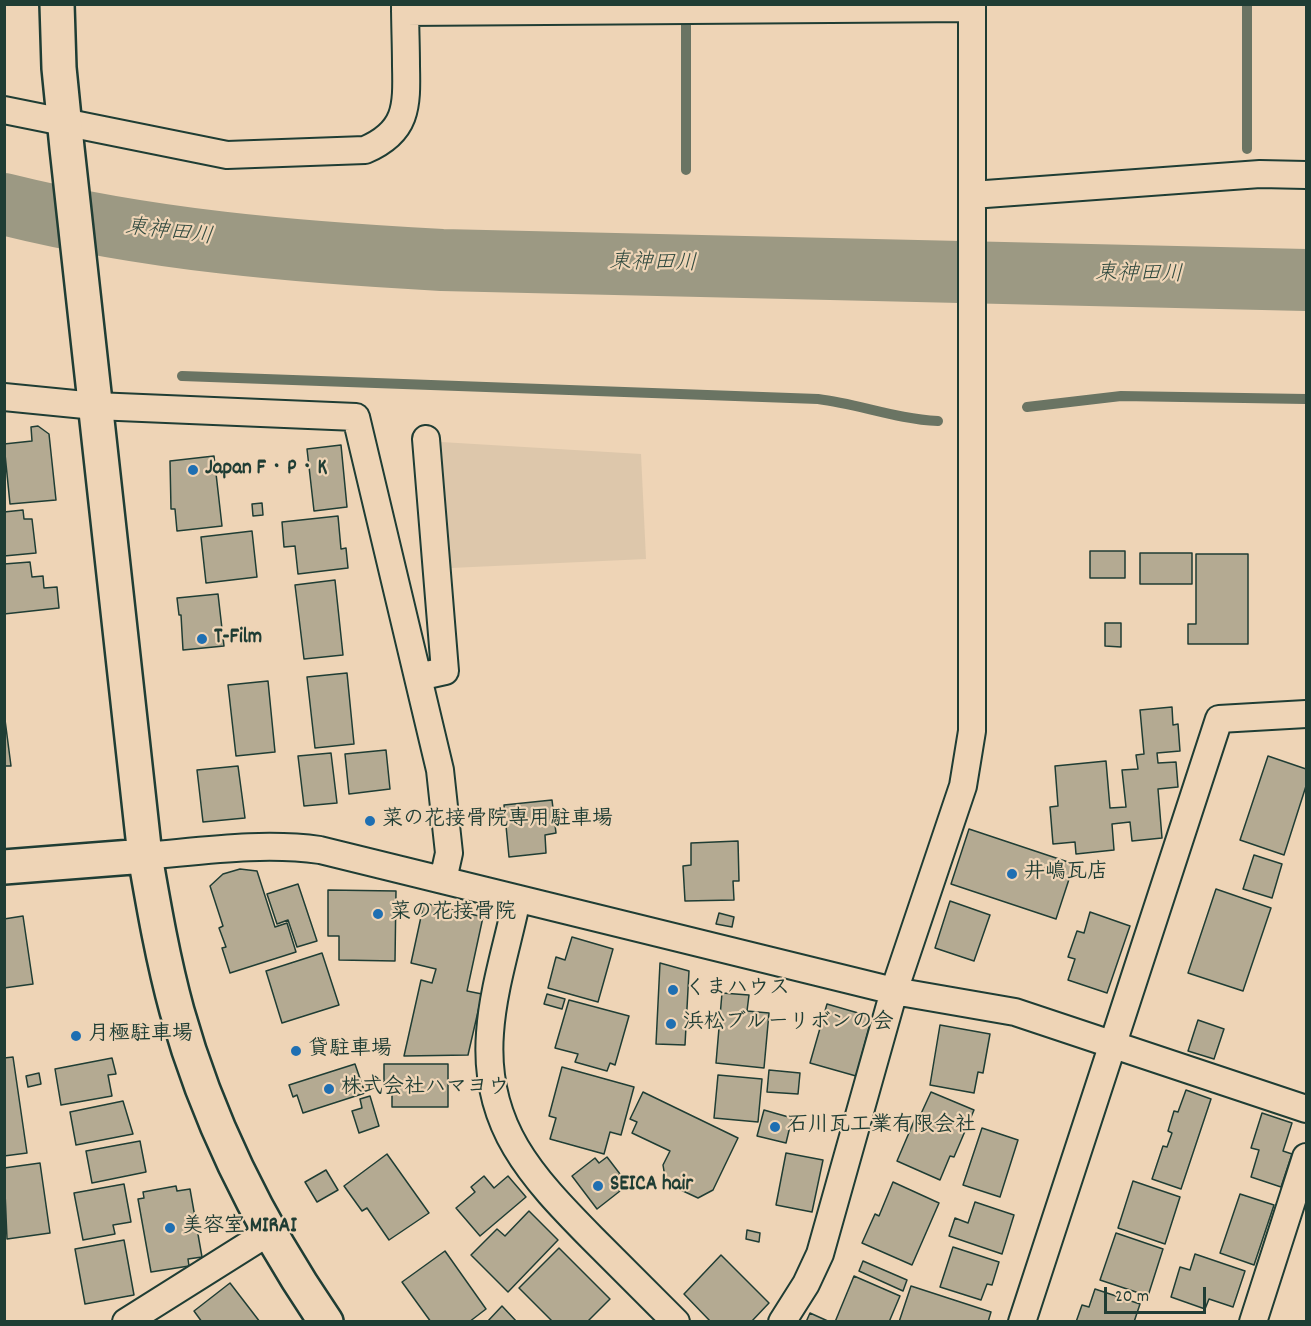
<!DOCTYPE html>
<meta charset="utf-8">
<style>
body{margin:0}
#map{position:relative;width:1311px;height:1326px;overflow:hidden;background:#eed4b6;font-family:Dekko,sans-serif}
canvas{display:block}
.frame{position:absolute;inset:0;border:6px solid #1f3d34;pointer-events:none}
.scale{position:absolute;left:1104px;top:1287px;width:102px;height:27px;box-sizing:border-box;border:3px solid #1f3d34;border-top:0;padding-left:8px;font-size:18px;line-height:21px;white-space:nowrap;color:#1f3d34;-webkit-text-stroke:4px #eed4b6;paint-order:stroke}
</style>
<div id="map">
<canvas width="1311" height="1326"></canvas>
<div class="frame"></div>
<div class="scale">20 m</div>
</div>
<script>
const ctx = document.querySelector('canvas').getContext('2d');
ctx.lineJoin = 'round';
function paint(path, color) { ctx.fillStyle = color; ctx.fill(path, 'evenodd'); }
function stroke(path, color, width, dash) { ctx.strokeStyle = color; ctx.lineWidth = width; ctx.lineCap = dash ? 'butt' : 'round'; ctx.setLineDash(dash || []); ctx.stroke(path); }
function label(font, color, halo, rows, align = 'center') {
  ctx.font = font + ' Dekko,"Klee One",sans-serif'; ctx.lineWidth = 4.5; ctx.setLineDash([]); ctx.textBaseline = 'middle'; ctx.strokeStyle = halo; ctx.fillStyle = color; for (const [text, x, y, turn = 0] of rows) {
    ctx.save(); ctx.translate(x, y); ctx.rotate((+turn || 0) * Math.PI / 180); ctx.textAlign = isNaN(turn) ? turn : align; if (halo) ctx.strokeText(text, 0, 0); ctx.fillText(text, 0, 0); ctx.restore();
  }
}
paint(new Path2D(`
 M 441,442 L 641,454 L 646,559 L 451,568 Z`), '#ddc7ab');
stroke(new Path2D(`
 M 1247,4 L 1247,149
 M 686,170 L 686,20
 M 182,376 L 818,399 C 859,404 896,419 938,421
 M 1027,407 L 1121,396 L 1306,399`), '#6a7463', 10);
stroke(new Path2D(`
 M 4,204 C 148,240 295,252 442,260 L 1306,280`), '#9c9983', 62);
const building = new Path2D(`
 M 38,426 L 49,434 L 56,500 L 10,504 L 4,444 L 32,441 L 31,427 Z
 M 341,445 L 347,507 L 314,511 L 307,449 Z
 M 214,456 L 222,526 L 177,531 L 175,509 L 171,509 L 170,461 Z
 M 262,503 L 263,515 L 253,516 L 252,504 Z
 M 23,510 L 24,519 L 32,519 L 36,553 L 4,556 L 4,512 Z
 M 338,516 L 341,549 L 346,548 L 348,568 L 298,574 L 295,546 L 284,547 L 282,522 Z
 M 252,531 L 257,577 L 206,583 L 201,537 Z
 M 1090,551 L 1125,551 L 1125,578 L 1090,578 Z
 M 1140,553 L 1192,553 L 1192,584 L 1140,584 Z
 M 1196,554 L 1248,554 L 1248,644 L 1188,644 L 1188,624 L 1196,624 Z
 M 30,562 L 32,577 L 43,576 L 44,588 L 57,587 L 59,608 L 4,614 L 4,564 Z
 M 335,580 L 343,655 L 304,659 L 295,585 Z
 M 218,594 L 224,646 L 183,650 L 181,615 L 179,615 L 177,598 Z
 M 1105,623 L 1121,623 L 1121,647 L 1105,646 Z
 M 347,673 L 354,744 L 315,748 L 307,677 Z
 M 268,681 L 275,752 L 236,756 L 228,685 Z
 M 1172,707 L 1173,725 L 1178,724 L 1180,751 L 1157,753 L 1158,763 L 1176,762 L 1178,787 L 1158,789 L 1162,838 L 1132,841 L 1130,822 L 1112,824 L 1114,850 L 1076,854 L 1075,842 L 1053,844 L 1050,807 L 1058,806 L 1055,766 L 1106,761 L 1110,808 L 1126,807 L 1122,770 L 1138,769 L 1136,755 L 1144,754 L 1140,710 Z
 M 4,712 L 11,766 L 4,766 Z
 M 386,750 L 390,789 L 349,794 L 345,754 Z
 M 331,753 L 337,803 L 304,806 L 298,756 Z
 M 1268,756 L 1306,769 L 1306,786 L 1284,855 L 1240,840 Z
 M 238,766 L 245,818 L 203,822 L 197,770 Z
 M 552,800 L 556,833 L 545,835 L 546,853 L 509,857 L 504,805 Z
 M 969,829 L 1074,864 L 1056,919 L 951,884 Z
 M 738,841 L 739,881 L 733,881 L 734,900 L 685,901 L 683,866 L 691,865 L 691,843 Z
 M 1254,855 L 1282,864 L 1272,898 L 1243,889 Z
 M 240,869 L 257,871 L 275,927 L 287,923 L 296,952 L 230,973 L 222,948 L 226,947 L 219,928 L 223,926 L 210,886 L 223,874 Z
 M 298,884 L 317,941 L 297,947 L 288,920 L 277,924 L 267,894 Z
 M 1216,889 L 1271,908 L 1243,991 L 1188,973 Z
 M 328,890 L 396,891 L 395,961 L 339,960 L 339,936 L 328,936 Z
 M 950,901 L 990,915 L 974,961 L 935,948 Z
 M 424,903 L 483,917 L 467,991 L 482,994 L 468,1055 L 404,1056 L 421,980 L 432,983 L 436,969 L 411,963 Z
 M 1090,912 L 1130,926 L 1107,993 L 1068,980 L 1075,959 L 1068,957 L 1077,931 L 1084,933 Z
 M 719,913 L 734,917 L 732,927 L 716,924 Z
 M 23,916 L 33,984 L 4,988 L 4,919 Z
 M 572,937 L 613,949 L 598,1002 L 548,988 L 556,957 L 565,960 Z
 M 322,953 L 339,1005 L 282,1023 L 266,971 Z
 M 660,963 L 689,971 L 685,1045 L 656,1044 Z
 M 722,993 L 749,995 L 747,1011 L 769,1013 L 764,1068 L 716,1063 Z
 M 547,994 L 565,999 L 562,1009 L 544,1004 Z
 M 569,1000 L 629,1016 L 615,1065 L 610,1063 L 607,1071 L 575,1062 L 578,1054 L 555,1048 Z
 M 827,1004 L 872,1017 L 856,1076 L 810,1063 Z
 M 1198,1020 L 1224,1029 L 1214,1059 L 1188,1051 Z
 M 940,1025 L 990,1034 L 983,1073 L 978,1072 L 974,1093 L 930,1085 Z
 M 13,1057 L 27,1153 L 4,1156 L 4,1058 Z
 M 112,1058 L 116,1074 L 108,1075 L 112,1096 L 61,1105 L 55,1069 Z
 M 355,1064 L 365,1093 L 303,1113 L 297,1095 L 293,1097 L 289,1085 Z
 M 384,1064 L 448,1064 L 448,1107 L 392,1107 L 392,1085 L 384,1085 Z
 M 562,1067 L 634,1087 L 621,1135 L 610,1132 L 604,1154 L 550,1139 L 556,1118 L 549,1116 Z
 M 769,1070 L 800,1073 L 798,1094 L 767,1092 Z
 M 39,1073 L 41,1084 L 28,1087 L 26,1076 Z
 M 718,1075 L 762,1079 L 758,1122 L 714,1118 Z
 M 1186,1090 L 1211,1099 L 1181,1189 L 1152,1179 L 1163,1146 L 1167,1147 L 1172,1133 L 1168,1131 L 1174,1111 L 1178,1112 Z
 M 643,1092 L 738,1138 L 713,1190 L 698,1198 L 666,1183 L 663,1165 L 670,1151 L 632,1133 L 637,1122 L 630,1119 Z
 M 931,1092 L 974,1110 L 954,1157 L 950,1156 L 940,1180 L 897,1161 L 917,1114 L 920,1116 Z
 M 370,1096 L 379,1126 L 359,1133 L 352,1111 L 362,1108 L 360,1099 Z
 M 123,1101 L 133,1134 L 76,1145 L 70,1112 Z
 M 764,1110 L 792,1118 L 786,1143 L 757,1136 Z
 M 1262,1113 L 1292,1123 L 1283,1151 L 1292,1154 L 1281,1187 L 1251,1177 L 1259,1150 L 1251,1148 Z
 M 982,1128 L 1018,1140 L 1000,1197 L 963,1185 Z
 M 140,1141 L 146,1172 L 92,1183 L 86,1151 Z
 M 786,1153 L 823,1160 L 812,1212 L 776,1205 Z
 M 387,1154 L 429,1213 L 389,1240 L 367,1208 L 362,1211 L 344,1186 Z
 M 607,1157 L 620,1174 L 612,1180 L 620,1191 L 597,1209 L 572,1176 L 595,1158 L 599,1163 Z
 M 40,1163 L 50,1233 L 7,1239 L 4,1168 Z
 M 326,1170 L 338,1190 L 317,1202 L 305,1182 Z
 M 484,1176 L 494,1188 L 508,1176 L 526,1197 L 480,1236 L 456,1208 L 475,1192 L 471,1187 Z
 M 1133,1181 L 1180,1197 L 1165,1244 L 1118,1228 Z
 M 893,1182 L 939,1203 L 912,1265 L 862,1243 L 875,1214 L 879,1216 Z
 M 124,1184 L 131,1222 L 113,1225 L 115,1234 L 83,1240 L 74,1193 Z
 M 176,1186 L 177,1191 L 190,1189 L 202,1257 L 188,1259 L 189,1266 L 151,1272 L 138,1199 L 144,1198 L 143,1192 Z
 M 1240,1194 L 1274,1205 L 1254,1265 L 1220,1253 Z
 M 975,1202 L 1014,1215 L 1002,1254 L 949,1236 L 955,1218 L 968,1223 Z
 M 529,1211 L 558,1240 L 508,1292 L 471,1255 L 497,1229 L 505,1236 Z
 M 747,1230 L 760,1233 L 759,1242 L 746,1239 Z
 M 1116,1233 L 1163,1249 L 1148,1296 L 1100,1280 Z
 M 124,1240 L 134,1295 L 85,1304 L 75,1249 Z
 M 953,1247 L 999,1262 L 992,1285 L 987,1284 L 981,1300 L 940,1287 Z
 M 559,1248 L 610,1299 L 587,1322 L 553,1322 L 519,1288 Z
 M 445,1251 L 486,1309 L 469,1322 L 431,1322 L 402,1282 Z
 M 1195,1254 L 1245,1271 L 1233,1307 L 1209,1299 L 1205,1309 L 1171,1297 L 1180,1267 L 1190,1270 Z
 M 721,1255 L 769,1303 L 751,1322 L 711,1322 L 684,1294 Z
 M 863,1261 L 907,1280 L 903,1291 L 859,1271 Z
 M 854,1276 L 900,1296 L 889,1322 L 835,1322 Z
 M 230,1283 L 260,1322 L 202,1322 L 194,1311 Z
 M 911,1286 L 991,1312 L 988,1322 L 899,1322 Z
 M 1095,1289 L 1140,1304 L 1134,1322 L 1076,1322 L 1082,1305 L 1089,1307 Z
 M 502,1306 L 517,1322 L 487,1322 Z
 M 810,1313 L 830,1322 L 806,1322 Z`);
paint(building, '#b4aa92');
stroke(building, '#1f3d34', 1.5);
const minor = new Path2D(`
 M 405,12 L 972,8
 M 4,110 L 227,155 L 365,150 C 407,132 407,107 406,66 C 406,45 405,25 405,4
 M 972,195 L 1260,174 L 1306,175
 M 4,397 L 95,406 L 356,417 L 440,770 L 449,853 L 443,880
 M 418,677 L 445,671 L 426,439
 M 145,856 C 203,851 262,842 320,850 L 894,991 L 1015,1012 L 1306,1109
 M 517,899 C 508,943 493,988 490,1033 C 483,1126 532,1177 592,1238 C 620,1266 648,1294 676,1322
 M 126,1322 L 269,1232
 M 782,1322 L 806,1284 L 820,1254 L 894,991 L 963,786 L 972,731 L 972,4
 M 1022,1322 L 1219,719 L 1306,714
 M 1253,1322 L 1306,1157`);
const tertiary = new Path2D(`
 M 57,4 L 59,68 L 67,148 L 145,856 C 154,908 163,960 177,1011 C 208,1122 261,1227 326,1322
 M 4,867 L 145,856`);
stroke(minor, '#1f3d34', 30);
stroke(tertiary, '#1f3d34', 38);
stroke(minor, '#eed4b6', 26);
stroke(tertiary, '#eed4b6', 33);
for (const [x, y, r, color] of [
 [193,470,6,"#1f6fb2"],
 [202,639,6,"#1f6fb2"],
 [370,821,6,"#1f6fb2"],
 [1012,874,6,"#1f6fb2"],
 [378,914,6,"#1f6fb2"],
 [673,990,6,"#1f6fb2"],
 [671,1024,6,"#1f6fb2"],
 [76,1036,6,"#1f6fb2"],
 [296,1051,6,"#1f6fb2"],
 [329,1089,6,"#1f6fb2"],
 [775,1127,6,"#1f6fb2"],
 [598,1186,6,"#1f6fb2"],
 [170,1228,6,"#1f6fb2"]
]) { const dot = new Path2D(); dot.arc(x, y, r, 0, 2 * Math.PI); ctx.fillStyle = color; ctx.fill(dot); stroke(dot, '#eed4b6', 2); }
label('bold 21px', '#1f3d34', '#eed4b6', [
 ["Japan F・P・K",205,470],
 ["T-Film",214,639],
 ["菜の花接骨院専用駐車場",382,821],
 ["井嶋瓦店",1024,874],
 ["菜の花接骨院",390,914],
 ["くまハウス",685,990],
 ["浜松ブルーリボンの会",683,1024],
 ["月極駐車場",88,1036],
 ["貸駐車場",308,1051],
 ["株式会社ハマヨウ",341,1089],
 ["石川瓦工業有限会社",787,1127],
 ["SEICA hair",610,1186],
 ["美容室 MIRAI",182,1228]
], 'left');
label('italic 22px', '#324b40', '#eed4b6', [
 ["東神田川",169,234,7],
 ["東神田川",653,265,1],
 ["東神田川",1139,276,1]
]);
</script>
